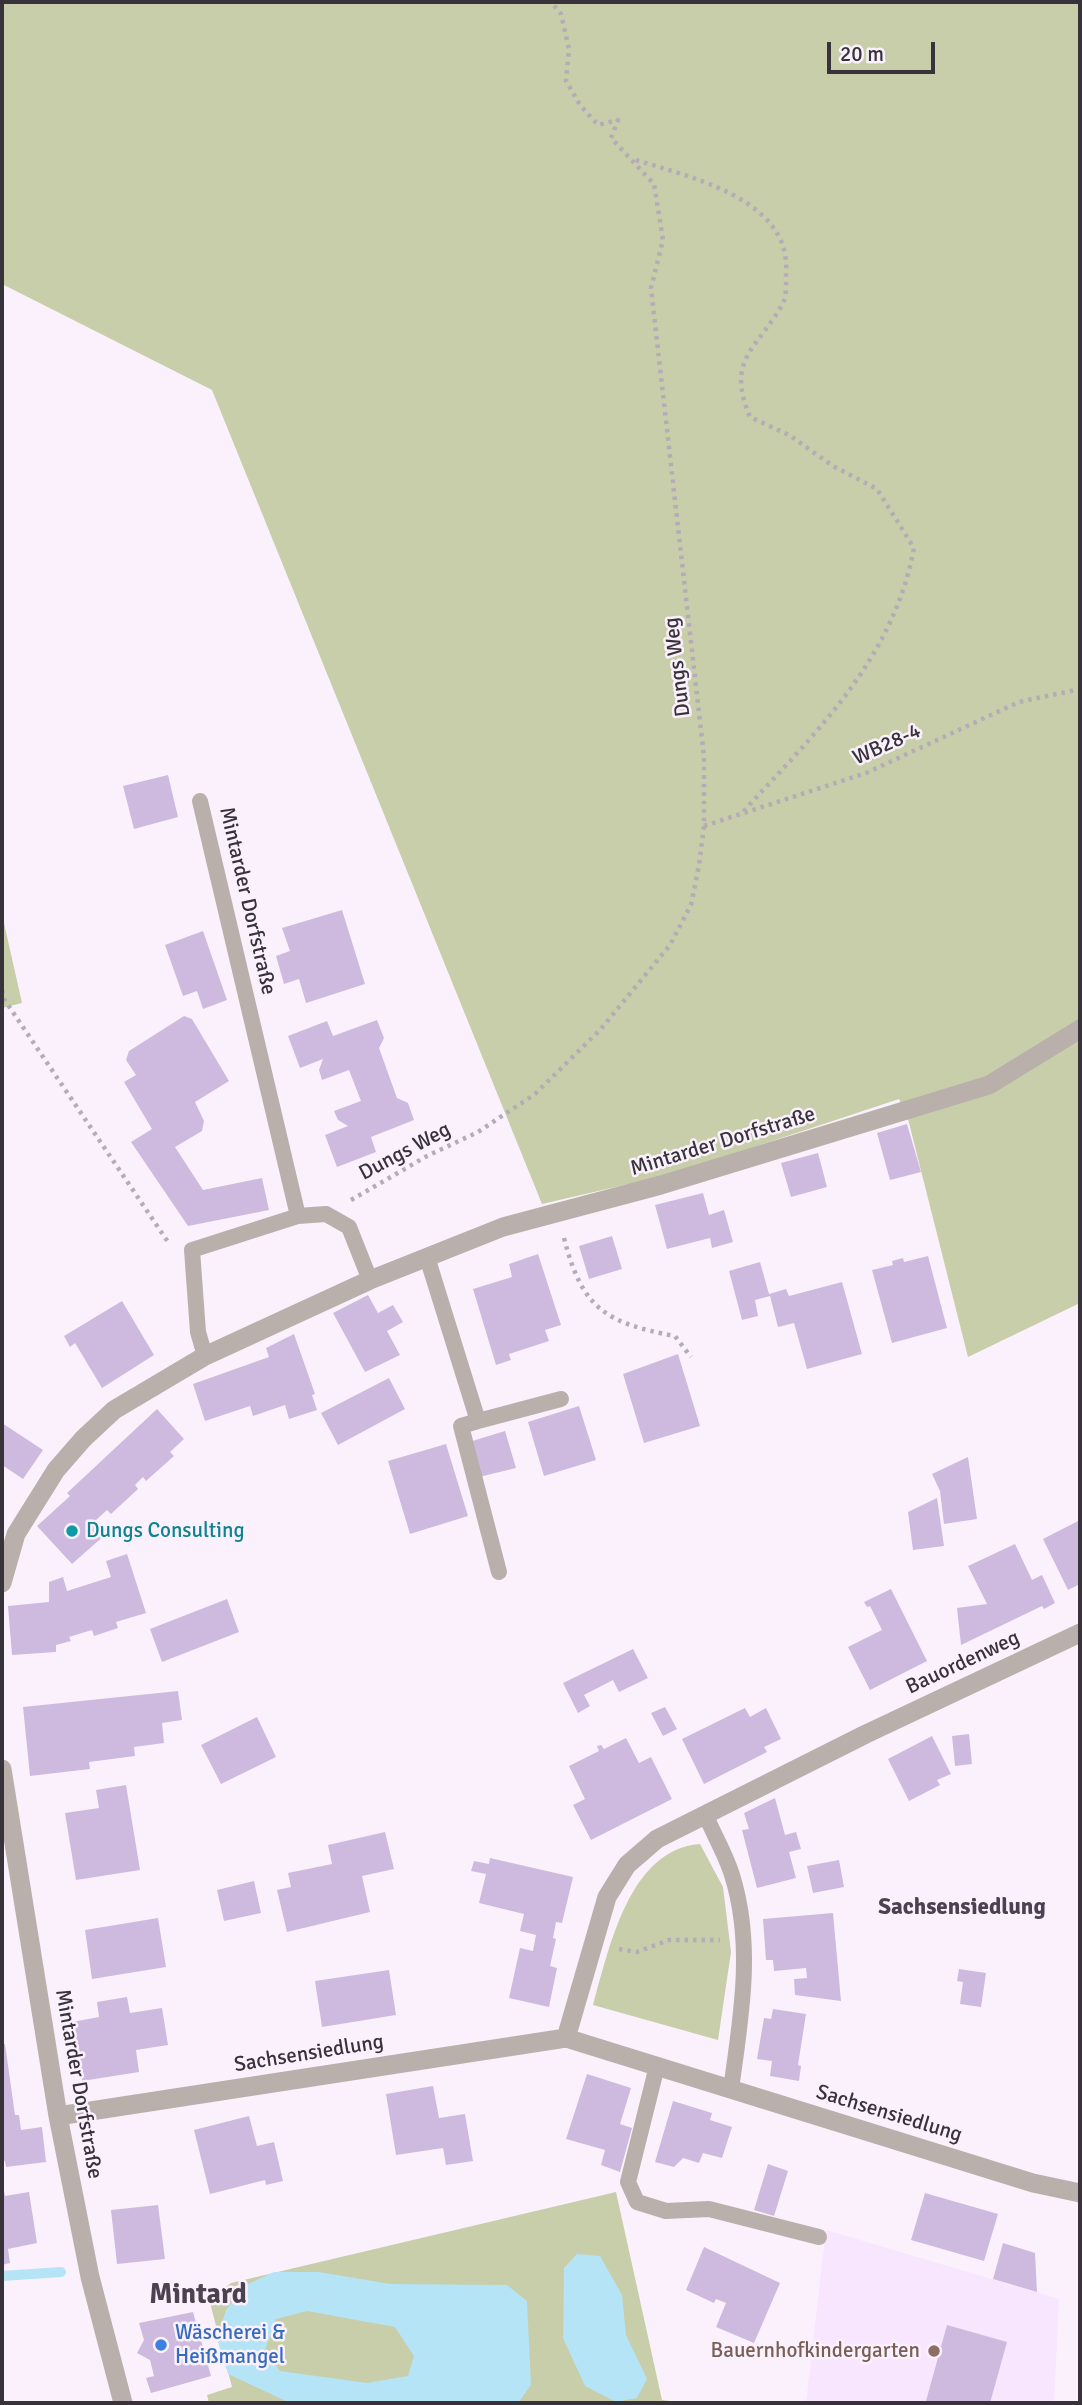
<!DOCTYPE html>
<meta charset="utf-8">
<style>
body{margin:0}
#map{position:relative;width:1082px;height:2405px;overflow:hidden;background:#faf1fd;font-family:Signika,sans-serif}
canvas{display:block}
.frame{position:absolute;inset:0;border:4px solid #38323a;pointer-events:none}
.scale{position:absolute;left:827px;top:42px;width:108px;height:32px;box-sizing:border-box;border:4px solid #38323a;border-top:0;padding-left:9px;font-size:21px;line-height:24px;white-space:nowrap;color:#38323a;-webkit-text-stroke:5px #faf1fd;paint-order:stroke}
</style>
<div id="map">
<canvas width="1082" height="2405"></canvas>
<div class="frame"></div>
<div class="scale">20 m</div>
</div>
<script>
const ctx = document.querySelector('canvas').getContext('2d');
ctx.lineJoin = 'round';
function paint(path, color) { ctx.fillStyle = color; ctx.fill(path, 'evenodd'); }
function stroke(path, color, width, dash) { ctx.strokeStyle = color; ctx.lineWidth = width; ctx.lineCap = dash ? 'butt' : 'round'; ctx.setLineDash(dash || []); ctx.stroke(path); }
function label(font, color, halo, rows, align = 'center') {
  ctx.font = font + ' Signika,sans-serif'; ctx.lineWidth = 5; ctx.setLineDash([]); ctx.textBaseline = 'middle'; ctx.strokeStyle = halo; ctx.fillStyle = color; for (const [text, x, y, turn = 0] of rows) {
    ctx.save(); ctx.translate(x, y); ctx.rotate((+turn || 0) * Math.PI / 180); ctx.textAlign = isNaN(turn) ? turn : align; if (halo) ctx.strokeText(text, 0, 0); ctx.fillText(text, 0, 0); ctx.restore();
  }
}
paint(new Path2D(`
 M 826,2230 L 1059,2299 L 1054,2403 L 806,2403 Z`), '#f8e5fe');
paint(new Path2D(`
 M 2,2 L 1080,2 L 1080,1303 L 968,1357 L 908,1119 L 899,1099 L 676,1173 L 542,1204 L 212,390 L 2,284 Z
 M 2,914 L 22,1003 L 2,1008 Z
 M 700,1844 L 723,1887 L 731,1952 L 718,2040 L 593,2005 C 609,1949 629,1849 700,1844 Z
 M 616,2192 L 662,2400 L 688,2403 L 209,2403 L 207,2395 L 232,2387 L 209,2299 L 231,2283 Z`), '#c8cea9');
paint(new Path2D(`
 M 577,2254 L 600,2256 L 622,2295 L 626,2335 L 647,2379 L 637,2398 L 616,2402 L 585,2386 L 563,2338 L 564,2268 Z
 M 274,2272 L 319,2272 L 390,2284 L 507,2285 L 527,2301 L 531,2385 L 518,2403 L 290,2403 L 228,2374 L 217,2339 L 226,2310 L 246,2285 ZM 307,2311 L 395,2327 L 414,2356 L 408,2376 L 367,2383 L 280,2371 L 265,2350 L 276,2319 Z`), '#b4e4f6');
stroke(new Path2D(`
 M 2,2276 L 61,2272`), '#b4e4f6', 10);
paint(new Path2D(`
 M 168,775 L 178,817 L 134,829 L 123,786 Z
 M 342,910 L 365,984 L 306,1003 L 299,979 L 284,984 L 276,956 L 290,951 L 282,928 Z
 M 203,931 L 227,1000 L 203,1009 L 197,991 L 183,996 L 165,945 Z
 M 184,1016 L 192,1019 L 229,1081 L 195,1102 L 204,1121 L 202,1131 L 175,1147 L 203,1190 L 262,1178 L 269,1210 L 188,1226 L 131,1142 L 152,1129 L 124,1082 L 136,1075 L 126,1060 L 129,1051 Z
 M 377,1020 L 384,1038 L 379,1048 L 397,1098 L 408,1103 L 414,1120 L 371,1137 L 376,1152 L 337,1167 L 325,1135 L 348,1126 L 338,1120 L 334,1111 L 361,1101 L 349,1070 L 322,1080 L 319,1070 L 323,1059 L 300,1068 L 288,1036 L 327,1021 L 333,1036 Z
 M 907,1124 L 921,1172 L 890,1180 L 877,1133 Z
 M 818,1153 L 827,1187 L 791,1197 L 781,1163 Z
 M 703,1193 L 709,1215 L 724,1210 L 733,1242 L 712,1248 L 710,1238 L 667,1249 L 655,1205 Z
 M 612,1236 L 622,1269 L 589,1279 L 579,1246 Z
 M 538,1254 L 561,1325 L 545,1330 L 549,1341 L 509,1354 L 511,1360 L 496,1365 L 473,1289 L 512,1277 L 509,1264 Z
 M 928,1256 L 947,1328 L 892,1343 L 872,1270 L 893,1265 L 892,1261 L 903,1258 L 904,1262 Z
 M 760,1262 L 769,1294 L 786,1289 L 789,1296 L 842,1282 L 862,1354 L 807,1369 L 794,1323 L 778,1327 L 770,1296 L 755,1300 L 758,1316 L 742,1320 L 729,1271 Z
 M 368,1295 L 378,1313 L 393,1305 L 403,1322 L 387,1331 L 400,1355 L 365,1372 L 333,1313 Z
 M 122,1301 L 154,1355 L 102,1388 L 75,1343 L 70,1347 L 64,1336 Z
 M 294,1334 L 315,1394 L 312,1395 L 317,1410 L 289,1419 L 285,1405 L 253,1416 L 250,1406 L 205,1421 L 193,1384 L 269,1357 L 266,1348 Z
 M 678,1354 L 700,1426 L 644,1443 L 623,1374 Z
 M 389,1378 L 405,1409 L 338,1445 L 321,1413 Z
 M 579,1406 L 596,1460 L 544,1476 L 528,1422 Z
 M 157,1409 L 184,1439 L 170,1452 L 174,1456 L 146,1481 L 143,1477 L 135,1485 L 138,1489 L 111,1514 L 107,1510 L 95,1521 L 106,1534 L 72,1564 L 37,1526 L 70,1496 L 67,1493 Z
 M 2,1423 L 43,1450 L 23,1479 L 2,1465 Z
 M 505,1431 L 516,1468 L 479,1477 L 469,1442 Z
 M 446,1444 L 468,1516 L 410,1534 L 388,1461 Z
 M 968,1457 L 977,1519 L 944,1524 L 940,1491 L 932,1474 Z
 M 937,1498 L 944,1546 L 913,1550 L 908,1512 Z
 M 1080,1520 L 1080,1584 L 1068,1590 L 1043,1539 Z
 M 1015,1544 L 1032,1580 L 1042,1575 L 1055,1603 L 1044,1609 L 1042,1606 L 961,1645 L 957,1608 L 987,1604 L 968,1566 Z
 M 127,1554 L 146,1613 L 116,1622 L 118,1628 L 94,1636 L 92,1630 L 69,1637 L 71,1641 L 56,1645 L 56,1652 L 12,1655 L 8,1606 L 49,1602 L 49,1582 L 63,1577 L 67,1591 L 111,1577 L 106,1561 Z
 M 891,1589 L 927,1661 L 870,1690 L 848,1647 L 882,1630 L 870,1606 L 867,1607 L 864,1602 Z
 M 227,1599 L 239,1632 L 162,1662 L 150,1629 Z
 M 633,1649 L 648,1678 L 619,1692 L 613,1680 L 584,1695 L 590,1706 L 578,1713 L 563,1683 Z
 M 178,1691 L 182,1720 L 162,1723 L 164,1743 L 134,1747 L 135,1756 L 89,1762 L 90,1769 L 30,1776 L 23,1707 Z
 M 665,1707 L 677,1729 L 663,1736 L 651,1713 Z
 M 745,1708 L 750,1717 L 766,1708 L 781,1739 L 764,1747 L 767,1752 L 704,1784 L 682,1739 Z
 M 257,1717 L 276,1757 L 221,1784 L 201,1745 Z
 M 969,1734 L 972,1764 L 955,1766 L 952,1736 Z
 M 932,1736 L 951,1774 L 937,1780 L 940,1785 L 909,1801 L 888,1759 Z
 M 626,1738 L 639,1763 L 651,1757 L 672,1799 L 591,1840 L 573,1805 L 585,1799 L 569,1766 L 599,1751 L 597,1746 L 601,1745 L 604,1749 Z
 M 126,1785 L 140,1870 L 76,1880 L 65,1813 L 99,1808 L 96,1790 Z
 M 775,1798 L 785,1835 L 796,1832 L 801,1849 L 789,1852 L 796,1878 L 757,1888 L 742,1830 L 749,1829 L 744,1813 Z
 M 385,1832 L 394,1869 L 362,1876 L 370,1912 L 287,1932 L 277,1890 L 291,1887 L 288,1873 L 332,1864 L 328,1845 Z
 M 490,1858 L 573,1877 L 562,1923 L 556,1922 L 553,1938 L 556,1939 L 550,1966 L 557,1968 L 549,2007 L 509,1998 L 520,1948 L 533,1951 L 536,1935 L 520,1931 L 524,1914 L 479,1903 L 486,1874 L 471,1871 L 474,1861 L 489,1864 Z
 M 839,1860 L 844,1887 L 813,1893 L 807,1866 Z
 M 254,1881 L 261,1913 L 224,1921 L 217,1890 Z
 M 833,1913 L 841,2001 L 795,1995 L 794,1979 L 807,1978 L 806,1968 L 774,1971 L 773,1960 L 766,1960 L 763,1919 Z
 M 158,1918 L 166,1967 L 92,1979 L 85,1930 Z
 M 959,1969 L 986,1973 L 981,2007 L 960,2004 L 963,1982 L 957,1981 Z
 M 389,1970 L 396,2015 L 322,2027 L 315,1981 Z
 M 127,1997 L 130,2013 L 162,2008 L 168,2045 L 136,2050 L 139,2072 L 82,2081 L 72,2022 L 99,2017 L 97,2002 Z
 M 773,2009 L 806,2014 L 798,2065 L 801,2066 L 799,2081 L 770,2076 L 772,2061 L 757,2059 L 764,2018 L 771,2019 Z
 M 2,2044 L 5,2044 L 15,2115 L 19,2115 L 21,2130 L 42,2127 L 46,2162 L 6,2167 L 5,2161 L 2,2161 Z
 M 587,2074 L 631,2088 L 620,2124 L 632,2128 L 620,2172 L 601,2165 L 605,2150 L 566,2139 Z
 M 433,2086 L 439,2118 L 465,2114 L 473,2161 L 446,2165 L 443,2148 L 396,2155 L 386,2094 Z
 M 673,2101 L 712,2113 L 710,2120 L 732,2127 L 722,2158 L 703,2153 L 699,2163 L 683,2158 L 674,2167 L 655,2162 Z
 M 249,2116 L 257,2146 L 274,2142 L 283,2181 L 266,2185 L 265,2180 L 210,2194 L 194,2130 Z
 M 768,2164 L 788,2171 L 774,2216 L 754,2210 Z
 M 2,2181 L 5,2196 L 29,2192 L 37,2243 L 8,2249 L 10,2263 L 2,2265 Z
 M 925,2193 L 998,2214 L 984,2261 L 911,2240 Z
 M 158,2205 L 165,2259 L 117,2264 L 111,2210 Z
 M 1003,2243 L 1035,2253 L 1037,2292 L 993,2279 Z
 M 704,2247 L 780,2283 L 754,2343 L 716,2327 L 726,2303 L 716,2299 L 714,2303 L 686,2290 Z
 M 193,2312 L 211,2376 L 151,2393 L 146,2378 L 154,2376 L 150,2360 L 137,2353 L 144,2340 L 139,2323 Z
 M 947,2325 L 1007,2342 L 990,2403 L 926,2401 Z`), '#cfbadf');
stroke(new Path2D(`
 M 636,160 C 690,177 791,199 786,272 C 786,281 787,295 783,303 C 758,349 725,358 750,417 L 789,435 L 833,466 L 877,489 L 914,548 C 893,660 816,732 742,813
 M 704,826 L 866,773 L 1019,702 L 1080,689
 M 2,990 L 4,999 L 168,1242
 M 351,1200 L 427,1156 L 478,1132 L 535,1094 L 600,1030 L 670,945 L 691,905 L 699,865 L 704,826 L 704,757 L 651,288 L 663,240 L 654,184 L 611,138 L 618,120 L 598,125 L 580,105 L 566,81 L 569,49 L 561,14 L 551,2
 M 564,1238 C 582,1309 606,1323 675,1336 L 691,1357
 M 619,1949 L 637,1952 L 669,1940 L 720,1940`), '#b4acb6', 4.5, [3.5, 5]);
stroke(new Path2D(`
 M 200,801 L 298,1216
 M 427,1257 L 478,1421 L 461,1426 L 499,1572
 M 205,1356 L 198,1332 L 192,1250 L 298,1216 L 326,1214 L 349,1227 L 370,1280
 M 478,1421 L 561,1399
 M 706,1816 C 714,1835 726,1855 732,1875 C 754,1945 741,2017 731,2089
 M 657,2066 L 628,2182 L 637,2202 L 666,2211 L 709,2209 L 819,2237`), '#b9b0ab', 16);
stroke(new Path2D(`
 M 2,1583 L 16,1534 L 56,1470 L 83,1439 L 114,1410 L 205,1356 L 370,1280 L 503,1227 L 661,1185 L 989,1085 L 1080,1029
 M 2,1769 L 58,2116 L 90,2277 L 123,2403
 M 566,2038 L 607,1897 L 627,1865 L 657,1839 L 866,1734 L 1080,1633
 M 58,2116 L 566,2038 L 1033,2183 L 1080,2193`), '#b9b0ab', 19);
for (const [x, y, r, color] of [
 [72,1531,7,"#0f9aa8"],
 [161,2345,7,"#3f7fe0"],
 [934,2351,7,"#8d6e63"]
]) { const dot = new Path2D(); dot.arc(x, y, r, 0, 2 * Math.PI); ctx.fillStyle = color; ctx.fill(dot); stroke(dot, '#faf1fd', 2.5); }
label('21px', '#38323a', '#faf1fd', [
 ["Dungs Weg",678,667,-97],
 ["WB28-4",887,745,-24],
 ["Mintarder Dorfstraße",247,901,77],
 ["Mintarder Dorfstraße",723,1142,-17],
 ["Dungs Weg",405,1152,-28],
 ["Bauordenweg",963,1663,-25],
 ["Sachsensiedlung",309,2054,-9],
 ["Mintarder Dorfstraße",78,2084,80],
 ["Sachsensiedlung",889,2114,17]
]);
label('21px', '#0d838f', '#faf1fd', [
 ["Dungs Consulting",86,1531]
], 'left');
label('21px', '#366cbe', '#faf1fd', [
 ["Wäscherei &",175,2333],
 ["Heißmangel",175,2357]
], 'left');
label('21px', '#785e54', '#faf1fd', [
 ["Bauernhofkindergarten",920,2351]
], 'right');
label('bold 23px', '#4c4150', '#faf1fd', [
 ["Sachsensiedlung",962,1908]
]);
label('bold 28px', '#4c4150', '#faf1fd', [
 ["Mintard",198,2296]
]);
</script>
